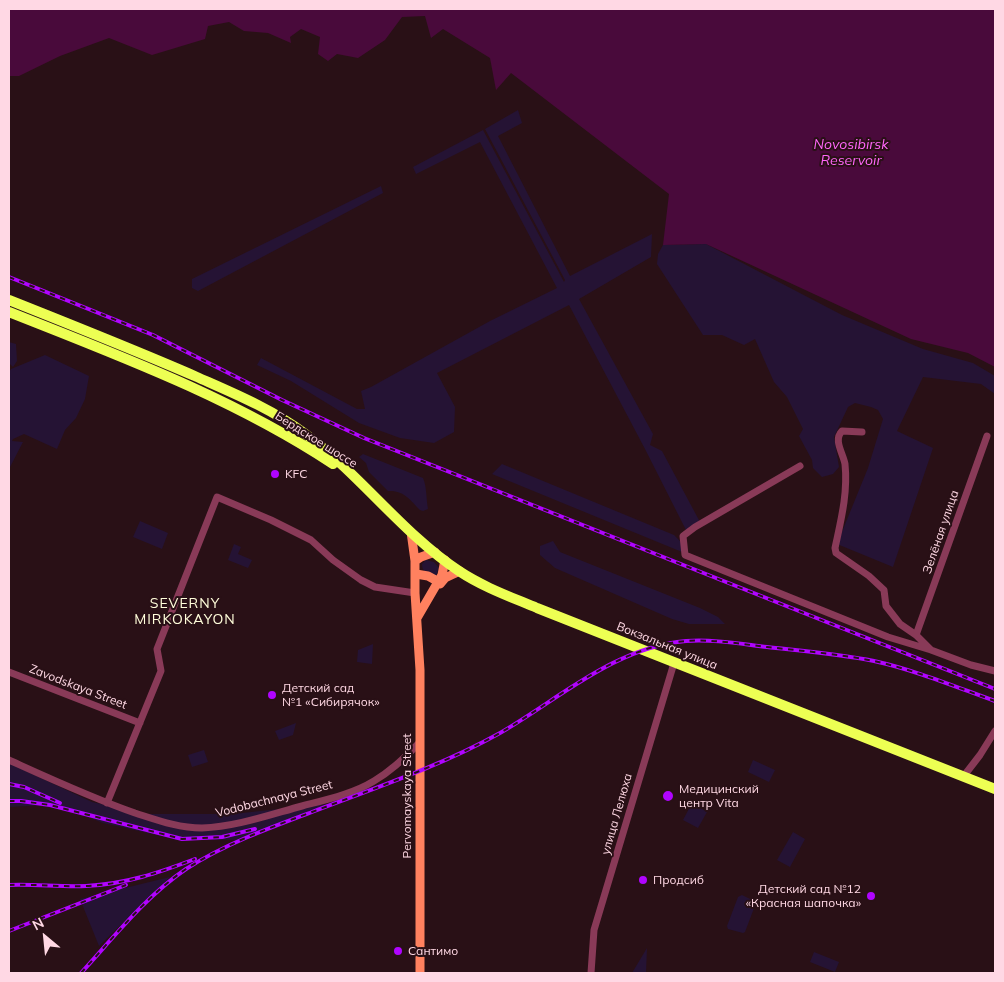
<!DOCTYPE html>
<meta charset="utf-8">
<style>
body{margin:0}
#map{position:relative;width:1004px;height:982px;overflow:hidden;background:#291016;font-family:Mulish,sans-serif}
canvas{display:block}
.frame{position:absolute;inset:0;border:10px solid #ffd8e4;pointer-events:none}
.north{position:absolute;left:20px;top:912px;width:50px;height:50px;-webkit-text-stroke:4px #291016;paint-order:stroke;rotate:332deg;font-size:14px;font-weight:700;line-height:20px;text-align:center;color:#ffd8e4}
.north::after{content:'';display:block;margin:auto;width:18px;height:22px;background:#ffd8e4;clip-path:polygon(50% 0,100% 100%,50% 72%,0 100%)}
</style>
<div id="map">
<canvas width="1004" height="982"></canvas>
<div class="frame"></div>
<div class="north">N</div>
</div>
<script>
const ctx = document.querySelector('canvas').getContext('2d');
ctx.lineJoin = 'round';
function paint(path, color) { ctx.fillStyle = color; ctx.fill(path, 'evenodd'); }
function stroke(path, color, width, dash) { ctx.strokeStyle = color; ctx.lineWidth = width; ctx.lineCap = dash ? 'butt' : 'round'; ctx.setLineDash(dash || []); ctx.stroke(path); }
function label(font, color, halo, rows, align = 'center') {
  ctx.font = font + ' Mulish,sans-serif'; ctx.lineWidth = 4; ctx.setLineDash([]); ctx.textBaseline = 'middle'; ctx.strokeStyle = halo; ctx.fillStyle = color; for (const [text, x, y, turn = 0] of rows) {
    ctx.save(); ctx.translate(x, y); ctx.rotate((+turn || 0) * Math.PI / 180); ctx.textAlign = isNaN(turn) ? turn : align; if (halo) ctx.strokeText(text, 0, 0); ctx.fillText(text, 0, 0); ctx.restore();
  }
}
paint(new Path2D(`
 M 518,110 L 522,123 L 498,136 L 570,276 L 652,234 L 651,257 L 579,299 L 653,434 L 650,445 L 662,451 L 700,522 L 686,530 L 645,449 L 569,305 L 437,373 L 455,407 L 454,432 L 434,443 L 400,438 L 359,423 L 291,381 L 257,365 L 261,358 L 357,409 L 365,409 L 361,391 L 371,387 L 490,321 L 557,288 L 480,142 L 416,174 L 413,167 L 483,130 L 564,282 L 565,280 L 485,129 Z
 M 381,186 L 383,193 L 198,291 L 192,288 L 192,279 Z
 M 706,244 L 842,315 L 923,349 L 973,363 L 995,376 L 995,394 L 981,384 L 923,377 L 897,431 L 933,448 L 893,567 L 837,544 L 868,468 L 883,419 L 878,410 L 871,407 L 855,403 L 848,407 L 834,437 L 839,467 L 833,474 L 822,477 L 813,468 L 812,460 L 799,436 L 803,429 L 787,397 L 774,382 L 755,339 L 744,345 L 722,335 L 703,335 L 657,264 L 658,254 L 663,245 Z
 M 9,342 L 16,344 L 17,361 L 13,367 L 9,363 Z
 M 45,355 L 89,376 L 85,399 L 76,418 L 65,430 L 57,449 L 24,434 L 13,439 L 12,441 L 23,442 L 9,469 L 9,372 L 11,369 Z
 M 363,454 L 423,478 C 427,487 426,499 428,509 L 423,511 L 420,510 C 410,500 404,490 388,491 L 369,472 L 366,463 L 359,457 Z
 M 502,464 L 674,535 L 685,546 L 682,552 L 492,474 Z
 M 140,521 L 168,533 L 162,549 L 133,537 Z
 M 553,541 L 560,552 L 700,608 L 718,617 L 725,624 L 689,624 L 672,619 L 555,568 L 540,555 L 540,546 Z
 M 234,544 L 241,547 L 238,554 L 252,560 L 248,568 L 228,560 Z
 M 426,560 L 434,562 L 439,568 L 436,576 C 428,573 422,573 422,564 Z
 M 373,644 L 372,664 L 357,662 L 358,650 Z
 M 296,723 L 293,735 L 279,740 L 275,731 Z
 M 204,750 L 208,762 L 192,767 L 188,755 Z
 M 753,760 L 775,770 L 769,782 L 748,772 Z
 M 9,763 L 92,802 L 148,814 L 233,814 L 326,804 L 241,840 L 175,839 L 103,823 L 76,812 L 44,805 L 9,807 Z
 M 692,803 L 707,812 L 698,828 L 683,820 Z
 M 793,832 L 805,839 L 790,867 L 777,860 Z
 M 170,877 L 99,946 L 80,899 Z
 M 742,895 L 754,901 L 756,903 L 745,932 L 743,933 L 728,929 L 727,926 L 738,897 Z
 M 647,948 L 646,973 L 632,973 Z
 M 814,952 L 839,962 L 835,972 L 810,962 Z`), '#251334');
paint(new Path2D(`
 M 9,9 L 995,9 L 995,367 L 968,353 L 911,339 L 706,244 L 663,245 L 669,194 L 511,73 L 496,90 L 490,58 L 443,29 L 431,38 L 425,16 L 402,17 L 385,40 L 358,58 L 337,54 L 328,61 L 318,54 L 320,37 L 301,29 L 290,37 L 291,43 L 268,33 L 244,31 L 229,22 L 208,26 L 205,39 L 152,55 L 109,38 L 60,56 L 19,76 L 9,76 Z`), '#490a3b');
stroke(new Path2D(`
 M 862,432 L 842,431 C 833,440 843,453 845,464 C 848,493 841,520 835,548 L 836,553 L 869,576 L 884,590 L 886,606 L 900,624 L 916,635 L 931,650 L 971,665 L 995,671
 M 800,466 L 695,527 L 683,536 L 685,555 L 888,637 L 931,650
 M 916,635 L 987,436
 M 9,672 L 140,723
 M 9,760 C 51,779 92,798 135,813 C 157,820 178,828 202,828 C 235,827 269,815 302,806 C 325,800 353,794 374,781 C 391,771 406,757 420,742
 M 963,777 L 980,755 L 995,731
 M 107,803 L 161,671 L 157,649 L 217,497 L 271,520 L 311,540 L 333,560 L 361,580 L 375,587 L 415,593
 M 591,973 L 594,930 L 674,663`), '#893a58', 7);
stroke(new Path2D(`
 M 411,532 L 415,561 L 415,593 L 420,670 L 420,973
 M 415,561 L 421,557 L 435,552
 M 416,574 L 428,576 L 439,582
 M 440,584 L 445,578 L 460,571
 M 417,618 L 442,575 L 445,560`), '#ff815f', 9);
stroke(new Path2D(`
 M 9,300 C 72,325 135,350 197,377 C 233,393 272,409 304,433 C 360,474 401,532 459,571 C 483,587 511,597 537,608 L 995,789
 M 9,312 C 120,356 233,398 333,464`), '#edff53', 10);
const rail = new Path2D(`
 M 9,277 L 153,335 L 282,400 L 364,438 L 995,689
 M 9,784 L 24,787 L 60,803
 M 9,801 L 21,801 L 50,805 L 182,839 L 222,837 L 255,829
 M 9,885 C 35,884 60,887 86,886 C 126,884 158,873 195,859
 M 9,931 L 126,885
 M 81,973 C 114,937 146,896 186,869 C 225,844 269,828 312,812 C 375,788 441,766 500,733 C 559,699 615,647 686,641 C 713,639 741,644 767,647 C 803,651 839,654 874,661 C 915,670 956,687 995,701`);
stroke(rail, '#b004ff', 4);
stroke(rail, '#291016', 2, [5.5]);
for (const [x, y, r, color] of [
 [275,474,5,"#b004ff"],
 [272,695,5,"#b004ff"],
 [668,796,6,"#b004ff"],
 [643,880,5,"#b004ff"],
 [871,896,5,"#b004ff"],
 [398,951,5,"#b004ff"]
]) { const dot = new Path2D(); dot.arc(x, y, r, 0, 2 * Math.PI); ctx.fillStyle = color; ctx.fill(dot); stroke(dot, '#291016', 2); }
label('12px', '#ffd8e4', '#291016', [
 ["Бердское шоссе",316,440,32],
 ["Зелёная улица",941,532,-71],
 ["Вокзальная улица",667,646,22],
 ["Zavodskaya Street",78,687,21],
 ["Pervomayskaya Street",407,796,-90],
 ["Vodobachnaya Street",274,799,-14],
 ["улица Лелюха",617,814,-74]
]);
label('12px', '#ffd8e4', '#291016', [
 ["KFC",285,474],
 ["Детский сад",282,688],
 ["№1 «Сибирячок»",282,702],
 ["Медицинский",679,789],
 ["центр Vita",679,803],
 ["Продсиб",653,880],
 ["Детский сад №12",861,889,"right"],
 ["«Красная шапочка»",861,903,"right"],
 ["Сантимо",408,951]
], 'left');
label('italic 14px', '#ff66f8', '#291016', [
 ["Novosibirsk",851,145],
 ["Reservoir",851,161]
]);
ctx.letterSpacing = '1px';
label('14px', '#fffdda', '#291016', [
 ["SEVERNY",185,604],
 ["MIRKOKAYON",185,620]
]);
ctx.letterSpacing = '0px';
</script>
